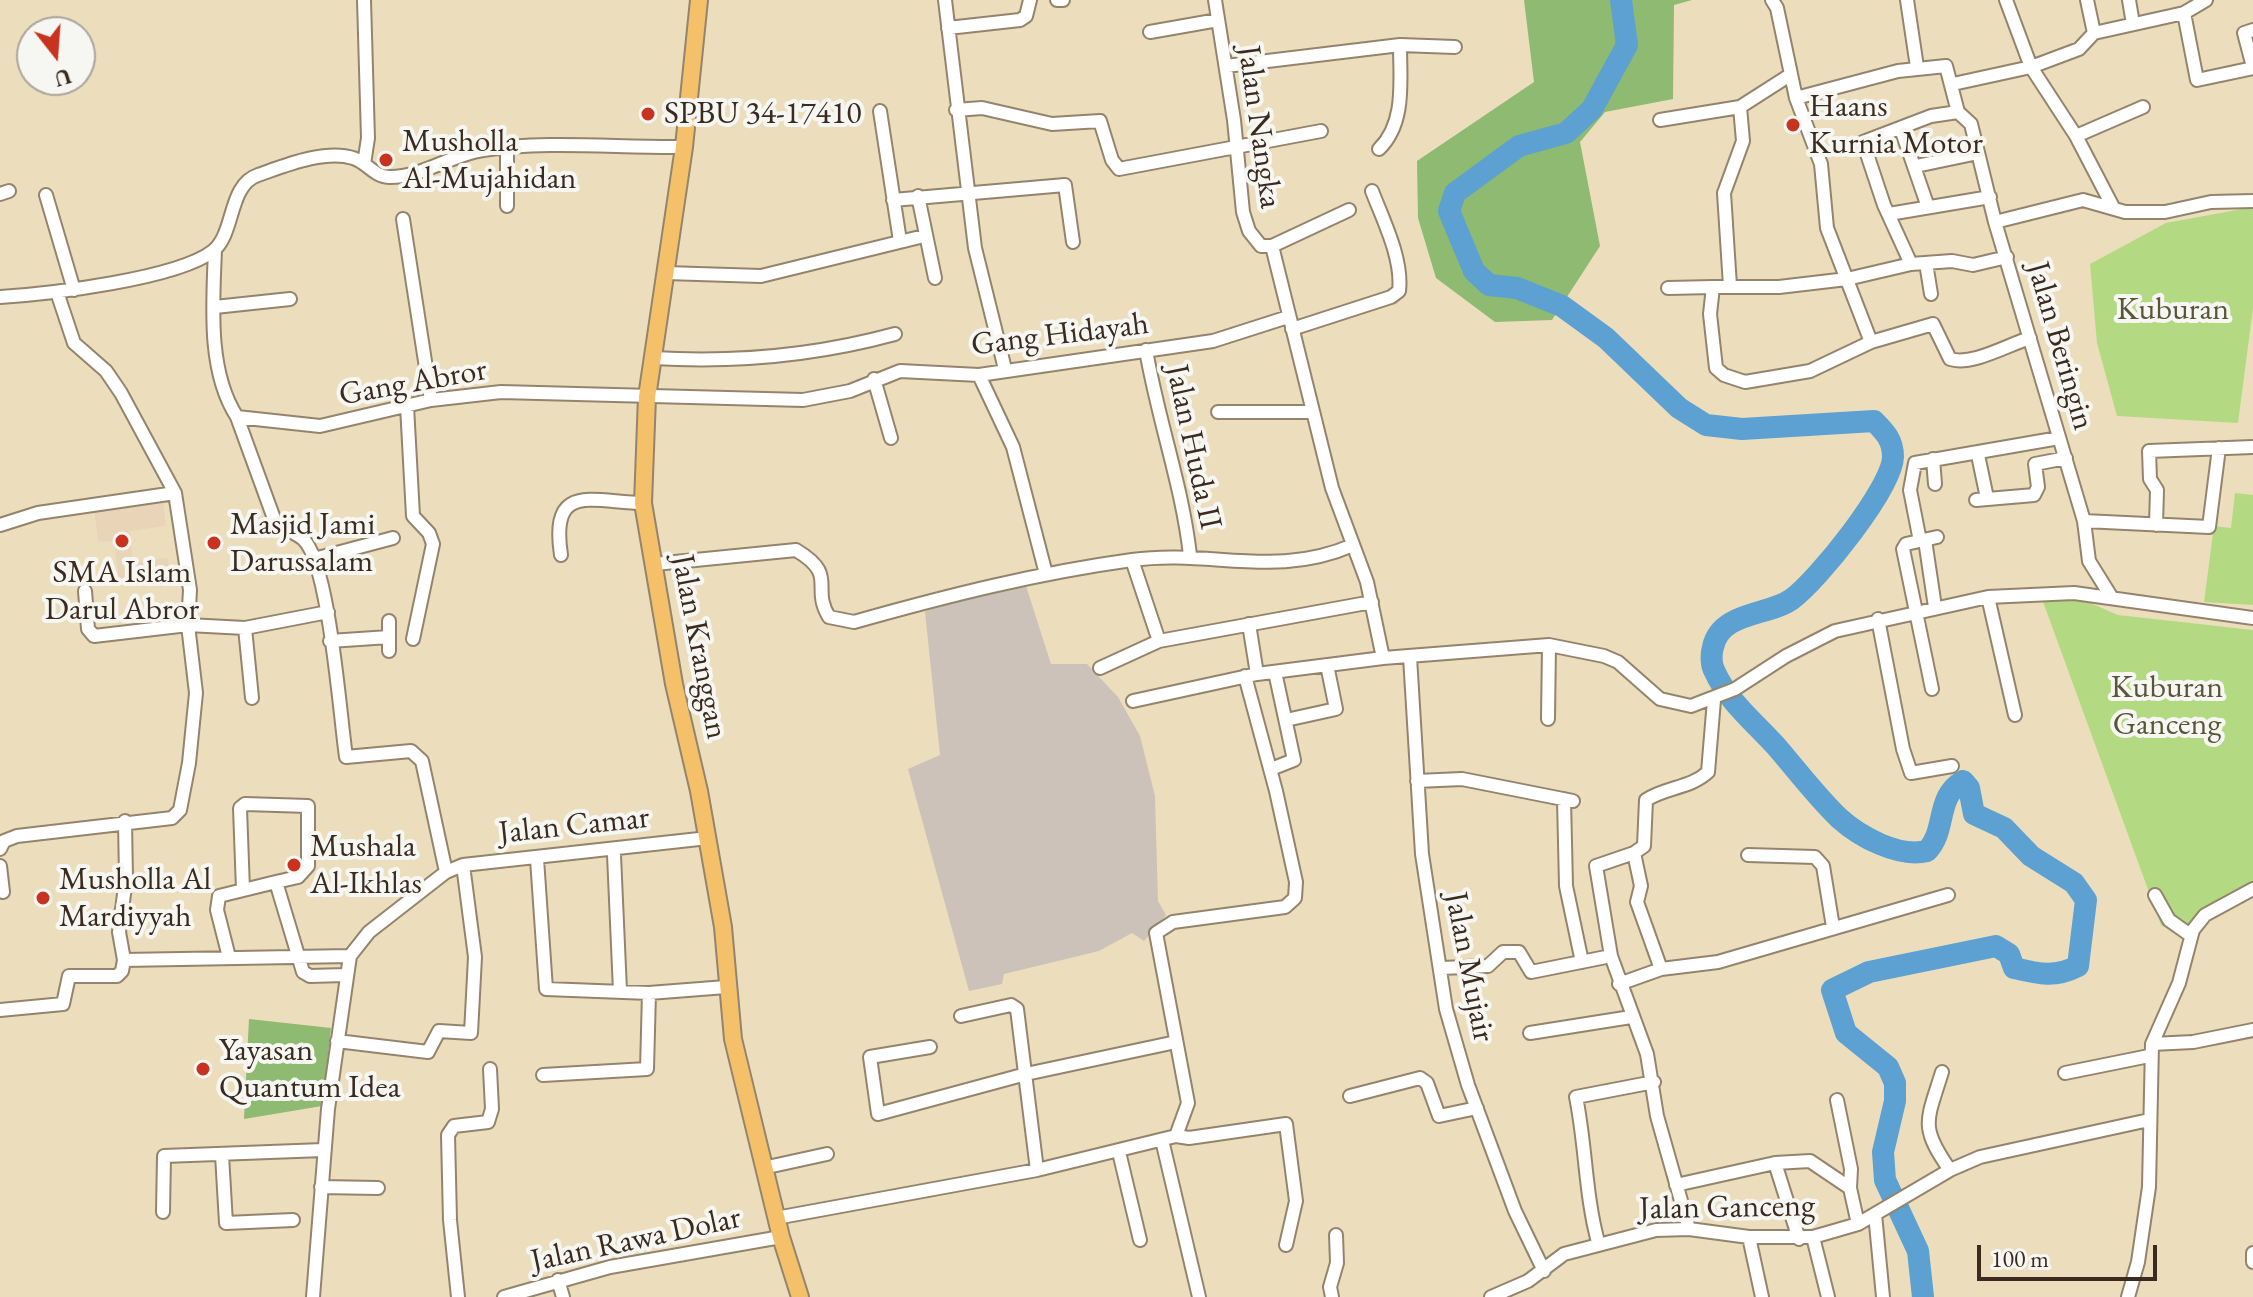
<!DOCTYPE html>
<style>
body{margin:0}
#map{position:relative;width:2253px;height:1297px;overflow:hidden;background:#ecdebc;font-family:"EB Garamond",serif}
canvas{display:block}
.north{position:absolute;left:16px;top:16px;width:80px;height:80px;box-sizing:border-box;background:#f6f6f2;border:2px solid #aba49d;border-radius:50%;rotate:163deg;font-size:22px;font-weight:700;line-height:32px;text-align:center;color:#3b2a1e}
.north::after{content:'';display:block;margin:auto;width:28px;height:36px;background:#c8321e;clip-path:polygon(50% 0,100% 100%,50% 72%,0 100%)}
.scale{position:absolute;left:1977px;top:1245px;width:180px;height:36px;box-sizing:border-box;border:4px solid #3b2a1e;border-top:0;padding-left:10px;font-size:24px;line-height:28px;white-space:nowrap;color:#3b2a1e;-webkit-text-stroke:6px #f6f6f2;paint-order:stroke}
</style>
<div id="map">
<canvas width="2253" height="1297"></canvas>
<div class="north">U</div>
<div class="scale">100 m</div>
</div>
<script>
const ctx = document.querySelector('canvas').getContext('2d');
ctx.lineJoin = 'round';
function paint(path, color) { ctx.fillStyle = color; ctx.fill(path, 'evenodd'); }
function stroke(path, color, width, dash) { ctx.strokeStyle = color; ctx.lineWidth = width; ctx.lineCap = dash ? 'butt' : 'round'; ctx.setLineDash(dash || []); ctx.stroke(path); }
function label(font, color, halo, rows, align = 'center') {
  ctx.font = font + ' "EB Garamond",serif'; ctx.lineWidth = 8; ctx.setLineDash([]); ctx.textBaseline = 'middle'; ctx.strokeStyle = halo; ctx.fillStyle = color; for (const [text, x, y, turn = 0] of rows) {
    ctx.save(); ctx.translate(x, y); ctx.rotate((+turn || 0) * Math.PI / 180); ctx.textAlign = isNaN(turn) ? turn : align; if (halo) ctx.strokeText(text, 0, 0); ctx.fillText(text, 0, 0); ctx.restore();
  }
}
paint(new Path2D(`
 M 163,500 L 166,526 L 130,531 L 133,562 L 168,558 L 170,577 L 119,583 L 114,541 L 98,542 L 94,508 Z`), '#ead4b8');
paint(new Path2D(`
 M 1026,586 L 1051,664 L 1087,664 L 1118,697 L 1140,736 L 1155,796 L 1158,901 L 1166,915 L 1144,941 L 1132,933 L 1099,951 L 1004,974 L 1002,984 L 969,991 L 908,769 L 940,755 L 925,612 L 937,606 Z`), '#ccc2b9');
paint(new Path2D(`
 M 2253,207 L 2253,308 L 2238,423 L 2117,416 L 2097,343 L 2090,264 L 2166,223 Z
 M 2235,493 L 2253,495 L 2253,605 L 2204,602 L 2214,526 L 2231,528 Z
 M 2042,599 L 2086,601 L 2118,615 L 2253,630 L 2253,885 L 2204,910 L 2178,936 L 2161,925 Z`), '#b3da83');
paint(new Path2D(`
 M 1524,0 L 1692,0 L 1674,5 L 1673,99 L 1605,112 L 1580,142 L 1600,246 L 1552,320 L 1495,322 L 1436,278 L 1418,218 L 1417,161 L 1534,82 Z
 M 249,1019 L 331,1028 L 322,1106 L 244,1119 Z`), '#8eba71');
stroke(new Path2D(`
 M 1621,0 L 1627,45 L 1592,109 L 1566,133 L 1519,146 L 1455,193 L 1449,211 L 1474,271 L 1489,285 L 1517,288 L 1562,306 L 1606,338 L 1679,408 L 1706,425 L 1742,429 L 1874,421 C 1885,432 1893,440 1893,457 C 1892,488 1818,580 1792,599 C 1769,616 1721,611 1713,647 C 1711,654 1711,664 1714,670 C 1727,700 1753,721 1775,745 C 1796,769 1816,796 1839,818 C 1860,837 1899,858 1927,851 C 1947,831 1935,797 1963,781 L 1969,788 L 1974,814 L 2004,828 L 2031,856 L 2074,883 L 2086,900 L 2078,966 C 2055,978 2039,974 2014,968 L 2009,954 L 1996,946 L 1869,972 L 1832,990 L 1846,1033 L 1888,1067 L 1895,1083 L 1895,1101 L 1883,1152 L 1885,1180 L 1918,1251 L 1923,1297`), '#5ca1d1', 22);
const minor = new Path2D(`
 M 945,0 L 975,248 L 1005,369
 M 1057,0 L 1063,0
 M 1215,0 L 1234,120 L 1243,212 L 1249,231 L 1261,246 L 1272,246 L 1349,210
 M 1772,0 L 1777,8 L 1796,98 L 1821,164 L 1827,228 L 1871,342
 M 1907,0 L 1917,67
 M 2006,0 L 2031,67 L 2076,136 L 2113,207
 M 2087,0 L 2094,33
 M 2129,0 L 2133,24
 M 2184,13 L 2197,80 L 2253,68
 M 948,28 L 1020,20 L 1026,16 L 1030,0
 M 2253,30 L 2244,33 L 2253,67
 M 1150,32 L 1218,20
 M 1400,45 L 1455,47
 M 1226,66 L 1400,45 C 1400,80 1406,123 1379,149
 M 1953,84 L 2031,67 L 2079,49 L 2094,33 L 2184,13 L 2206,0
 M 1796,98 L 1898,71 L 1946,66 L 1958,112 L 1971,124 L 1995,222
 M 956,110 L 982,108 L 1052,124 L 1100,121 L 1112,160 L 1119,169 L 1321,131
 M 880,111 L 900,241
 M 1660,120 L 1740,107 L 1790,75
 M 1901,129 L 1928,207
 M 2076,136 L 2143,107
 M 364,164 L 368,138 L 364,0
 M 1916,166 L 1978,153
 M 0,194 L 9,191
 M 46,195 L 74,290
 M 918,196 L 935,278
 M 893,200 L 1065,185 L 1073,242
 M 507,206 L 507,147
 M 1889,214 L 1990,197
 M 403,219 L 431,400
 M 1272,246 L 1332,488 L 1367,582 L 1383,658 L 1549,645 L 1604,656 L 1618,662 L 1660,699 L 1691,706 L 1735,689 L 1786,656 L 1835,631 L 1988,597 L 2074,593 L 2253,618
 M 215,250 C 213,303 207,371 237,417 L 276,524 C 284,528 296,533 303,539 C 329,562 340,716 346,757 L 411,751 L 422,761 L 446,872
 M 2007,257 L 1973,265 L 1952,261 L 1911,264 L 1847,279 L 1779,287 L 1713,287 L 1710,314 L 1716,368 L 1724,375 L 1745,382 L 1810,371 L 1871,342 L 1933,324 L 1950,359 C 1972,366 2007,345 2030,338
 M 1926,263 L 1931,294
 M 1911,264 L 1884,205 L 1863,142 L 1931,116 L 1958,112
 M 666,273 L 761,276 L 924,236
 M 1730,286 L 1724,193 L 1743,141 L 1740,107
 M 1668,288 L 1713,287
 M 0,297 C 48,294 177,279 213,251 C 235,234 228,185 258,175 C 284,166 325,149 353,158 C 367,162 374,177 390,177 C 423,177 450,155 483,150 C 549,140 616,148 684,147
 M 215,307 L 290,299
 M 1292,329 L 1391,297 L 1399,291 C 1403,259 1383,220 1372,191
 M 1146,350 C 1158,420 1182,485 1190,555
 M 653,358 C 736,363 814,356 895,334
 M 979,375 L 1013,447 L 1046,574
 M 874,379 L 891,438
 M 407,406 L 413,516 L 429,533 L 433,544 L 413,639
 M 1218,412 L 1312,412
 M 237,417 L 320,426 L 431,400 L 501,392 L 803,400 L 850,391 L 900,371 L 979,375 L 1213,341 L 1288,317
 M 1978,455 L 1987,498
 M 1933,459 L 1935,484
 M 1976,500 L 2034,495 L 2038,487 L 2035,464 L 2066,458
 M 2084,521 L 2209,527 L 2219,448
 M 0,525 L 38,513 L 175,493
 M 2156,525 L 2157,490 L 2150,479 L 2149,451 L 2253,447
 M 1925,540 L 1935,607
 M 1920,541 L 1910,490 L 1915,463 L 2059,438
 M 312,553 L 314,559 L 393,538
 M 561,555 C 550,482 591,502 643,503
 M 1132,560 L 1159,641
 M 655,564 L 796,550 C 839,576 810,586 829,617 L 854,622 C 946,596 1037,573 1132,560 C 1210,549 1276,579 1353,545
 M 85,591 L 88,629 L 94,636 L 188,625 L 245,628 L 328,612
 M 1988,597 L 2015,715
 M 2112,598 L 2089,561 L 2084,521 L 1995,222 L 2083,200 L 2125,212 L 2165,212 L 2211,202 L 2253,201
 M 1878,619 L 1903,749 L 1911,773 L 1952,766
 M 1249,624 L 1257,674
 M 245,628 L 252,698
 M 330,641 L 389,637
 M 389,651 L 389,621
 M 1410,657 L 1422,854 L 1446,1009 L 1468,1085 L 1515,1211 L 1544,1271
 M 1100,668 L 1159,641 L 1372,602
 M 1932,689 L 1903,549 L 1906,544 L 1937,537
 M 1133,701 L 1257,674 L 1383,658
 M 1548,719 L 1549,645
 M 1286,720 L 1336,709 L 1327,665
 M 1271,769 L 1294,760 L 1275,672
 M 1417,781 L 1462,779 L 1573,801
 M 1564,799 L 1566,886 L 1582,962
 M 125,821 L 126,879 L 119,932 L 124,960 L 350,956
 M 0,849 L 4,841 L 17,836 L 172,818 L 180,810 L 189,763 L 196,693 L 188,625 L 190,590 L 175,493 L 121,393 L 106,371 L 74,343 L 57,292
 M 1634,853 L 1641,886 L 1637,902 L 1661,969
 M 614,855 L 620,991
 M 1748,855 L 1815,857 L 1823,866 L 1833,927
 M 537,859 L 546,989 L 649,993 L 726,987
 M 0,866 L 3,892
 M 243,890 L 240,808 L 245,804 L 308,806 L 308,866 L 298,877 L 276,882 L 303,972 L 310,976 L 345,975
 M 2155,895 L 2169,920 L 2190,935
 M 229,957 L 217,910 L 219,896 L 276,882
 M 1442,968 L 1488,966 L 1503,952 L 1519,952 L 1531,972 L 1611,956
 M 1619,984 L 1661,969 L 1718,962 L 1948,895
 M 0,1010 L 63,1004 L 69,976 L 117,976 L 122,971 L 124,960
 M 961,1016 L 1011,1005 L 1017,1009 L 1037,1170
 M 1530,1033 L 1631,1017
 M 337,1041 L 428,1052 L 439,1031 L 471,1033 L 475,957 L 463,865
 M 2152,1044 L 2193,1042 L 2253,1030
 M 930,1047 L 870,1057 L 878,1114 L 1026,1074 L 1176,1042
 M 1942,1072 C 1927,1121 1919,1126 1950,1170
 M 2065,1073 L 2149,1056
 M 543,1075 L 647,1069 L 649,993
 M 1350,1096 L 1420,1078 L 1427,1083 L 1439,1116 L 1477,1108
 M 1837,1100 L 1851,1169 L 1850,1188
 M 1176,1136 L 1189,1138 L 1286,1124 L 1296,1201 L 1286,1245
 M 1162,1140 L 1199,1297
 M 1119,1152 L 1140,1240
 M 222,1155 L 226,1223 L 293,1220
 M 1775,1163 L 1799,1239
 M 763,1168 L 827,1154
 M 1676,1185 L 1775,1163 L 1810,1161 L 1850,1188 L 1858,1224
 M 321,1187 L 378,1188
 M 163,1212 L 164,1156 L 323,1150
 M 1875,1214 L 1883,1297
 M 776,1218 L 1037,1170 L 1176,1136 L 1188,1103 L 1156,933 L 1173,922 L 1285,907 L 1295,898 L 1296,882 L 1276,791 L 1245,676
 M 1689,1229 L 1657,1116 L 1647,1054 L 1611,956 L 1596,866 L 1634,853 L 1644,846 L 1646,800 C 1666,787 1691,788 1708,772 L 1714,700
 M 1749,1237 L 1762,1297
 M 1813,1237 L 1828,1297
 M 1598,1242 C 1585,1194 1586,1146 1576,1097 L 1654,1082
 M 2253,1253 L 2253,1262
 M 558,1280 L 563,1297
 M 313,1297 L 328,1109 L 350,956 L 369,932 L 446,872 L 463,865 L 708,838
 M 458,1297 L 450,1220 L 448,1135 L 454,1126 L 488,1122 L 492,1109 L 490,1069
 M 504,1297 L 610,1267 L 781,1237
 M 1332,1297 L 1330,1287 L 1337,1263 L 1336,1235
 M 1491,1297 L 1528,1281 L 1564,1254 L 1656,1230 L 1689,1229 L 1749,1237 L 1813,1237 L 1858,1224 L 1950,1170 L 1980,1157 L 2149,1120
 M 2128,1297 L 2138,1262 L 2149,1187 L 2152,1044 L 2179,983 L 2193,930 L 2205,915 L 2253,889`);
const major = new Path2D(`
 M 699,0 L 684,147 L 647,397 L 643,503 L 674,684 L 699,791 L 723,927 L 733,1039 L 781,1237 L 800,1297`);
stroke(minor, '#94846d', 16);
stroke(major, '#94846d', 20);
stroke(minor, '#fff', 12);
stroke(major, '#f4c16a', 16);
for (const [x, y, r, color] of [
 [648,114,8,"#c8321e"],
 [1793,125,8,"#c8321e"],
 [386,160,8,"#c8321e"],
 [122,541,8,"#c8321e"],
 [214,543,8,"#c8321e"],
 [294,865,8,"#c8321e"],
 [43,898,8,"#c8321e"],
 [203,1069,8,"#c8321e"]
]) { const dot = new Path2D(); dot.arc(x, y, r, 0, 2 * Math.PI); ctx.fillStyle = color; ctx.fill(dot); stroke(dot, '#f6f6f2', 3); }
label('32px', '#3b2a1e', '#f6f6f2', [
 ["Haans",1809,107],
 ["Kurnia Motor",1809,144],
 ["SPBU 34-17410",664,114],
 ["Musholla",402,142],
 ["Al-Mujahidan",402,179],
 ["Masjid Jami",230,525],
 ["Darussalam",230,562],
 ["SMA Islam",122,573,"center"],
 ["Darul Abror",122,610,"center"],
 ["Mushala",310,847],
 ["Al-Ikhlas",310,884],
 ["Musholla Al",59,880],
 ["Mardiyyah",59,917],
 ["Yayasan",219,1051],
 ["Quantum Idea",219,1088]
], 'left');
label('32px', '#3b2a1e', '#f6f6f2', [
 ["Jalan Nangka",1259,127,82],
 ["Gang Hidayah",1060,335,-7],
 ["Jalan Beringin",2060,346,74],
 ["Gang Abror",413,383,-10],
 ["Jalan Huda II",1193,447,78],
 ["Jalan Kranggan",699,647,79],
 ["Jalan Camar",574,826,-6],
 ["Jalan Mujair",1469,967,79],
 ["Jalan Ganceng",1727,1208,-1],
 ["Jalan Rawa Dolar",636,1240,-12]
]);
label('32px', '#595637', '#f6f6f2', [
 ["Kuburan",2173,310],
 ["Kuburan",2167,688],
 ["Ganceng",2167,725]
]);
</script>
